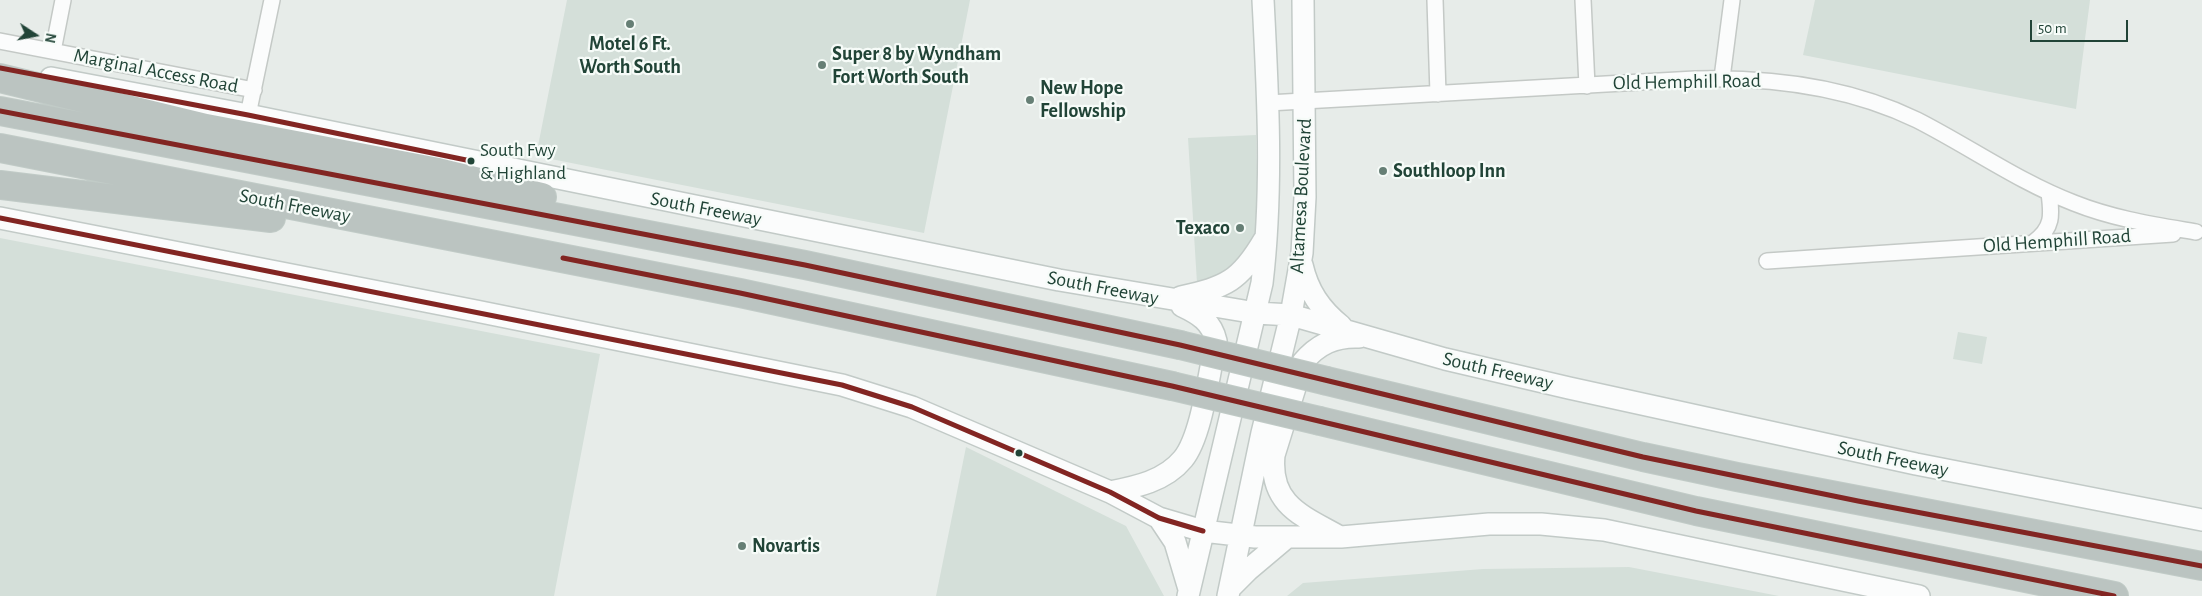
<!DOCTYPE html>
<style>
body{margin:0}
#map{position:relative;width:2202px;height:596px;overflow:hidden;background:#e7ece9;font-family:"Alegreya Sans",sans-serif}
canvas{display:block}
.north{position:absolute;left:10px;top:10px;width:50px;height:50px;-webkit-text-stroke:4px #f6fbf8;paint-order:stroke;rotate:101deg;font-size:14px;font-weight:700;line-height:20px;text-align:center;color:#214437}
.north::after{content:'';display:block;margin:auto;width:18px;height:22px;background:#214437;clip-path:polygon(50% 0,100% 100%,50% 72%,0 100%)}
.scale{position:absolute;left:2030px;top:20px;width:98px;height:22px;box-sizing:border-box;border:2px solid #214437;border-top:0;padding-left:6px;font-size:15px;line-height:18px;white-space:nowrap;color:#214437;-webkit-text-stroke:4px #f6fbf8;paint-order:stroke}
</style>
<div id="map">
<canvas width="2202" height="596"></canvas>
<div class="north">N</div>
<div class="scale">50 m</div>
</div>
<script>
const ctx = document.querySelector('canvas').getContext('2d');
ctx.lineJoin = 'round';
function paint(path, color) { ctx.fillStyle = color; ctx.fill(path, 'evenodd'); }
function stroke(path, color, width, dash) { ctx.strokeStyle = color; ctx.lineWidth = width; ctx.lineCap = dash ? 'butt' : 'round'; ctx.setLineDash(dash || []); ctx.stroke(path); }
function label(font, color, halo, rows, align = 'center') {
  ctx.font = font + ' "Alegreya Sans",sans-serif'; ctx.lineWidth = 4.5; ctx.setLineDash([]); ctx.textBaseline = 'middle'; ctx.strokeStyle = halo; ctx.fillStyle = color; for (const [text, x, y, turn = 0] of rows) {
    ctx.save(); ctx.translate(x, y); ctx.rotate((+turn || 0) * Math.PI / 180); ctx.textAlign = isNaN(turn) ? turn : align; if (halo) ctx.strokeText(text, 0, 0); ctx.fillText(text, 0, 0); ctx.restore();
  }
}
paint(new Path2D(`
 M 567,0 L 970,0 L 924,233 L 536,156 Z
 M 1815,0 L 2090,0 L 2076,109 L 1803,55 Z
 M 1256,135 L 1258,231 L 1250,254 L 1217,282 L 1197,283 L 1188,138 Z
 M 0,238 L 600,354 L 554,596 L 0,596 Z
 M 1958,332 L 1987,337 L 1982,364 L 1953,359 Z
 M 966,447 L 1126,526 L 1164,596 L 936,596 Z
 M 1629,567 L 1779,596 L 1287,596 L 1303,583 L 1483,569 Z`), '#d4dfd9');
const minor = new Path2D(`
 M 1435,0 L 1438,94
 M 1583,0 L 1587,86
 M 0,41 L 254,90
 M 53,51 L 63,0
 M 1722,78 L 1732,0
 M 1268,103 L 1695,79 C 1771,77 1847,86 1917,120 C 1970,147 2019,182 2074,203 C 2114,219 2155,225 2196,232
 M 248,115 L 272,0
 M 2034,242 C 2053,228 2052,215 2049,193
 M 1767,261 L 2173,234`);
const secondary = new Path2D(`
 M 51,78 L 248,115 L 1059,280 L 1256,313 L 1291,315 L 1445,359 L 1569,388 L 1916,464 L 2202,520
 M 0,218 L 476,311 L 842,385 L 912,407 L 1110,492 L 1159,518 L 1203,531 L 1255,537 L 1341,537 L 1489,524 L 1541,524 L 1604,530 L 1919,596
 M 1302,265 C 1308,291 1320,309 1341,326
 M 1181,297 C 1226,287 1240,281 1264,240
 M 1110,492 C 1136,487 1165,481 1183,459 C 1202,436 1209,372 1216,341 C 1212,322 1199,314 1182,306
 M 1159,518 L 1175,542 L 1189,589
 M 1340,537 C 1303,516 1269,505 1274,455 L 1303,362 C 1318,344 1335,336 1359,337
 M 1230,588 L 1248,570 L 1286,538
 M 1188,596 L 1262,283 C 1273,189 1268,94 1263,0
 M 1228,596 L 1262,433 L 1291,315 L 1302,253 L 1305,197 L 1303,0`);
const motorway = new Path2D(`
 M 0,78 L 206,128 L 438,172 L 542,197
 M 0,111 L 805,265 L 1180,345
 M 0,148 L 740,293 L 1172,386
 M 0,185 L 271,218
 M 1327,381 L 1643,457 L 1737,477 L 2202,566
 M 1320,421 L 1696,511 L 2114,596`);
stroke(minor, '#c4c9c6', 18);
stroke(secondary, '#c2cac7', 24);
stroke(motorway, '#c1cbc7', 30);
stroke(minor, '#fbfcfc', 15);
stroke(secondary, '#fbfcfc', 21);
stroke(motorway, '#bbc4c1', 28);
const motorwayBridge = new Path2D(`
 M 1180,345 L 1327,381
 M 1172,386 L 1320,421`);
stroke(motorwayBridge, '#c1cbc7', 30, []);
stroke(motorwayBridge, '#bbc4c1', 28);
stroke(new Path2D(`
 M 0,68 L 248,115 L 471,161
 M 0,111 L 805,265 L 1180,345 L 1643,457 L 1858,501 L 2202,566
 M 0,218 L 842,385 L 912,407 L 1110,492 L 1159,518 L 1203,531
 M 563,258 L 740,293 L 1172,386 L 1696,511 L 2114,596`), '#822522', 5);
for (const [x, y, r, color] of [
 [630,24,5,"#667f75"],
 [822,65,5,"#667f75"],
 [1030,100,5,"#667f75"],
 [471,161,4.5,"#214437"],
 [1383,171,5,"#667f75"],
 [1240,228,5,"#667f75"],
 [1019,453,4.5,"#214437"],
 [742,546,5,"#667f75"]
]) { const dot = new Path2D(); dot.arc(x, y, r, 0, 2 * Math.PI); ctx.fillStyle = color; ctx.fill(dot); stroke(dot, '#f6fbf8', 2); }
label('19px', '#214437', '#f6fbf8', [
 ["South Fwy",480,150],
 ["& Highland",480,173]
], 'left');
label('bold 20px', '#214437', '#f6fbf8', [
 ["Motel 6 Ft.",630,44,"center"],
 ["Worth South",630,67,"center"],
 ["Super 8 by Wyndham",832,54],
 ["Fort Worth South",832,77],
 ["New Hope",1040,88],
 ["Fellowship",1040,111],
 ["Southloop Inn",1393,171],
 ["Texaco",1230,228,"right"],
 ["Novartis",752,546]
], 'left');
label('20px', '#214437', '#f6fbf8', [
 ["Marginal Access Road",156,71,11],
 ["Old Hemphill Road",1687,82,-1],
 ["Altamesa Boulevard",1301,196,-87],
 ["South Freeway",295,206,11],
 ["South Freeway",706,209,11],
 ["Old Hemphill Road",2057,241,-4],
 ["South Freeway",1103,288,11],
 ["South Freeway",1498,371,13],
 ["South Freeway",1893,459,12]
]);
</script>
